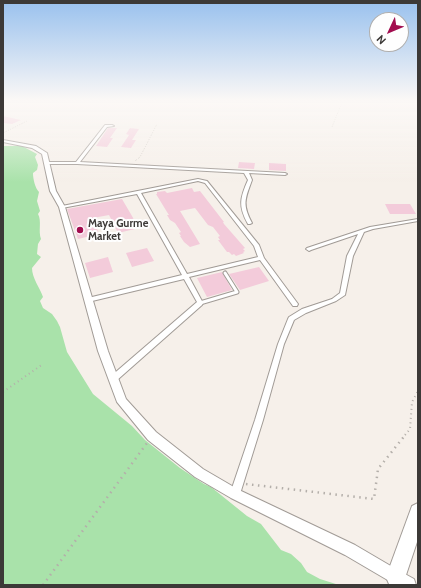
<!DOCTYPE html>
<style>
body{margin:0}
#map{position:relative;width:421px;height:588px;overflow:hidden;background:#f6f0ea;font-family:Cabin,sans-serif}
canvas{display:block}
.frame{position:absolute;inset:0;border:4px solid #3c3937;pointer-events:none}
.north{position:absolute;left:369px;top:12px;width:40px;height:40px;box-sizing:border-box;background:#fefefe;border:1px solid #b0afae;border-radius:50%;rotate:226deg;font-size:11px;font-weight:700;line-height:16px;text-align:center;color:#3c3937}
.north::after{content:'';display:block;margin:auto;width:14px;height:18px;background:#a20d4f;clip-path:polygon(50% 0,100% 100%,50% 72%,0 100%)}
</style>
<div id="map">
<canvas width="421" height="588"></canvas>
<div class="frame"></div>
<div class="north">N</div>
</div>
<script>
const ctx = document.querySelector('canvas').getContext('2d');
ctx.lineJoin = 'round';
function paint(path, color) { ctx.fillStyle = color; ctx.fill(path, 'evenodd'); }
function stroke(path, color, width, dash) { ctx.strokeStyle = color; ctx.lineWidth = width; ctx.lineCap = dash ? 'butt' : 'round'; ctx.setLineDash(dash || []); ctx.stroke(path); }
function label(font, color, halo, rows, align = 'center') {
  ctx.font = font + ' Cabin,sans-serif'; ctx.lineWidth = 4; ctx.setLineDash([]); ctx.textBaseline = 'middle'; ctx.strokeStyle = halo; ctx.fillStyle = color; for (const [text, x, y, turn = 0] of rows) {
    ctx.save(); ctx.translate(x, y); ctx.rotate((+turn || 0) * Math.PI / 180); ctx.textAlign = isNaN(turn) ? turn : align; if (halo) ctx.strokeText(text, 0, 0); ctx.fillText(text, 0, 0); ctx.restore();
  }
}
paint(new Path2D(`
 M 3,146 L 22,146 L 37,154 L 35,157 L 38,165 L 37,170 L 33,173 C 33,179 35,188 39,192 L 37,201 L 40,211 L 38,214 C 42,221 38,231 41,239 L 38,244 L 37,254 L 41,257 L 32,268 C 32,278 40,288 43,297 L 40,301 L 43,308 L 52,314 L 57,321 L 60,327 L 67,352 L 93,394 L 132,426 L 145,440 L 180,468 L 204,484 L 211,487 L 247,516 L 261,524 L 281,550 L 291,554 L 301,563 L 307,572 L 320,579 L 339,585 L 3,585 Z`), '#a9e2aa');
paint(new Path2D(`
 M 3,116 L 21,120 L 12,124 L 3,123 Z
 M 108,128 L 117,128 L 110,138 L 113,138 L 107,147 L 96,146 Z
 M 130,128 L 139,129 L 132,140 L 136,140 L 131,148 L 121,147 L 129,135 L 126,134 Z
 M 239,162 L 255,163 L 254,169 L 238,168 Z
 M 269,163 L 286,164 L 286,171 L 269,170 Z
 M 192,188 L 194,192 L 200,191 L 224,222 L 223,222 L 224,224 L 245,248 L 243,249 L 245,251 L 243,252 L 244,253 L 236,256 L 234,254 L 232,255 L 229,252 L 227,252 L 218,240 L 220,240 L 218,237 L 220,236 L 213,227 L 208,225 L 195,208 L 180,211 L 200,244 L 190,247 L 184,242 L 180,236 L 181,236 L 179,233 L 181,232 L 175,223 L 170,220 L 167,215 L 169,215 L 167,212 L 156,194 L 157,194 L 157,192 L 165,191 L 167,193 Z
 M 122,199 L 139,228 L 118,233 L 109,215 L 93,218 L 99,234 L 78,239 L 67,209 Z
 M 385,204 L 410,204 L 416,214 L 390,214 Z
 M 147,248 L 154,261 L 132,267 L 126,253 Z
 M 108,257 L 113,272 L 90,278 L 85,263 Z
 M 259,267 L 269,281 L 240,290 L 229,274 Z
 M 222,272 L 232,290 L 207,297 L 197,278 Z`), '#f3cbda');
const lane = new Path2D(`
 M 200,303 L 237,292 L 225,273`);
const street = new Path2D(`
 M 105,125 L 112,125 L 114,126 L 107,127 L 80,162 L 285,173 L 287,174 L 285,175 L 249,173 L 252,180 C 245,199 242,204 252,223 L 250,224 L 248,224 C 238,206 240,198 248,180 L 244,173 L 77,164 L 46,164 L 44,163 L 46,162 L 76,162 Z
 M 198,179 L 207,181 L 259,245 L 264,258 L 298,304 L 297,306 L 293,306 L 260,260 L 189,277 L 203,303 L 202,305 L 116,381 L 113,382 L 110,381 L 109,379 L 110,377 L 197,302 L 184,279 L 88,302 L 86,301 L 85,300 L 86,299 L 88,298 L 182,275 L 137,194 L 62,208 L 60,207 L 62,206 ZM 198,181 L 205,183 L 254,246 L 258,257 L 187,274 L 141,193 Z
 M 418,219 L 418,221 L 373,229 L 364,232 L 353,256 L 345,295 L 336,301 L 306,313 L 294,320 L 284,344 L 263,420 L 240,494 L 238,497 L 235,499 L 232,497 L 230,494 L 255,420 L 278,344 L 288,319 L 289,317 L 302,309 L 332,299 L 340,293 L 347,256 L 358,234 L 311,250 L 309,251 L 306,249 L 307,248 L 370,227 Z`);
const secondary = new Path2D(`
 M 3,140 L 36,146 L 47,153 L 56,191 L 65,207 L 108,351 L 126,399 L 156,432 L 203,469 L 239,490 L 355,545 L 401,572 L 403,577 L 401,582 L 396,584 L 391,582 L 345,555 L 231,498 L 195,477 L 148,440 L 117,402 L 98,351 L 59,207 L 50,191 L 42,154 L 32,148 L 3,142 Z`);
const primary = new Path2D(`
 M 396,569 L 414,579 L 416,585 C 405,585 393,588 388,577 L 390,571 Z`);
const highway = new Path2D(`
 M 418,503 L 418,539 L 403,584 L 400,585 L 389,584 L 386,577 L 412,506 Z`);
stroke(lane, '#a19b96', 5);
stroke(street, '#a19b96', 2);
stroke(secondary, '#a19b96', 2);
stroke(primary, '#a19b96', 2);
stroke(highway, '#a19b96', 2);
stroke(new Path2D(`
 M 332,127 L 343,100
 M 3,133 L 27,121
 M 135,161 L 140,157 L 157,124`), '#b4afaa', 1, [0.5, 1.5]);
stroke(new Path2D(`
 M 3,392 L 43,364
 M 405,435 L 410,429 L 412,402 L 418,391`), '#b4afaa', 2, [1, 3.5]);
stroke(new Path2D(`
 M 246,484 L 374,499 L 378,469 L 406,434
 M 43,585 L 147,443`), '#b4afaa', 2.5, [1.5, 4.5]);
stroke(lane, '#fff', 3);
paint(street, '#fff');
paint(secondary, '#fff');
paint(primary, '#fff');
paint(highway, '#fff');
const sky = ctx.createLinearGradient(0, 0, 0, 182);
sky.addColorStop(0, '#99c1ee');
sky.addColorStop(0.55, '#fbf8f6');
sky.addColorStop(1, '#fbf8f600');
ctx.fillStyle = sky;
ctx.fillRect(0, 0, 421, 182);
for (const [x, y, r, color] of [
 [80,230,4,"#a20d4f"]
]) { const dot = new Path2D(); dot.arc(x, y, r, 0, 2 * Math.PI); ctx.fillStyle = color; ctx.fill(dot); stroke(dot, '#fefefe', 1.5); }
label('bold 11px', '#3c3937', '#fefefe', [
 ["Maya Gurme",88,224],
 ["Market",88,237]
], 'left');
</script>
